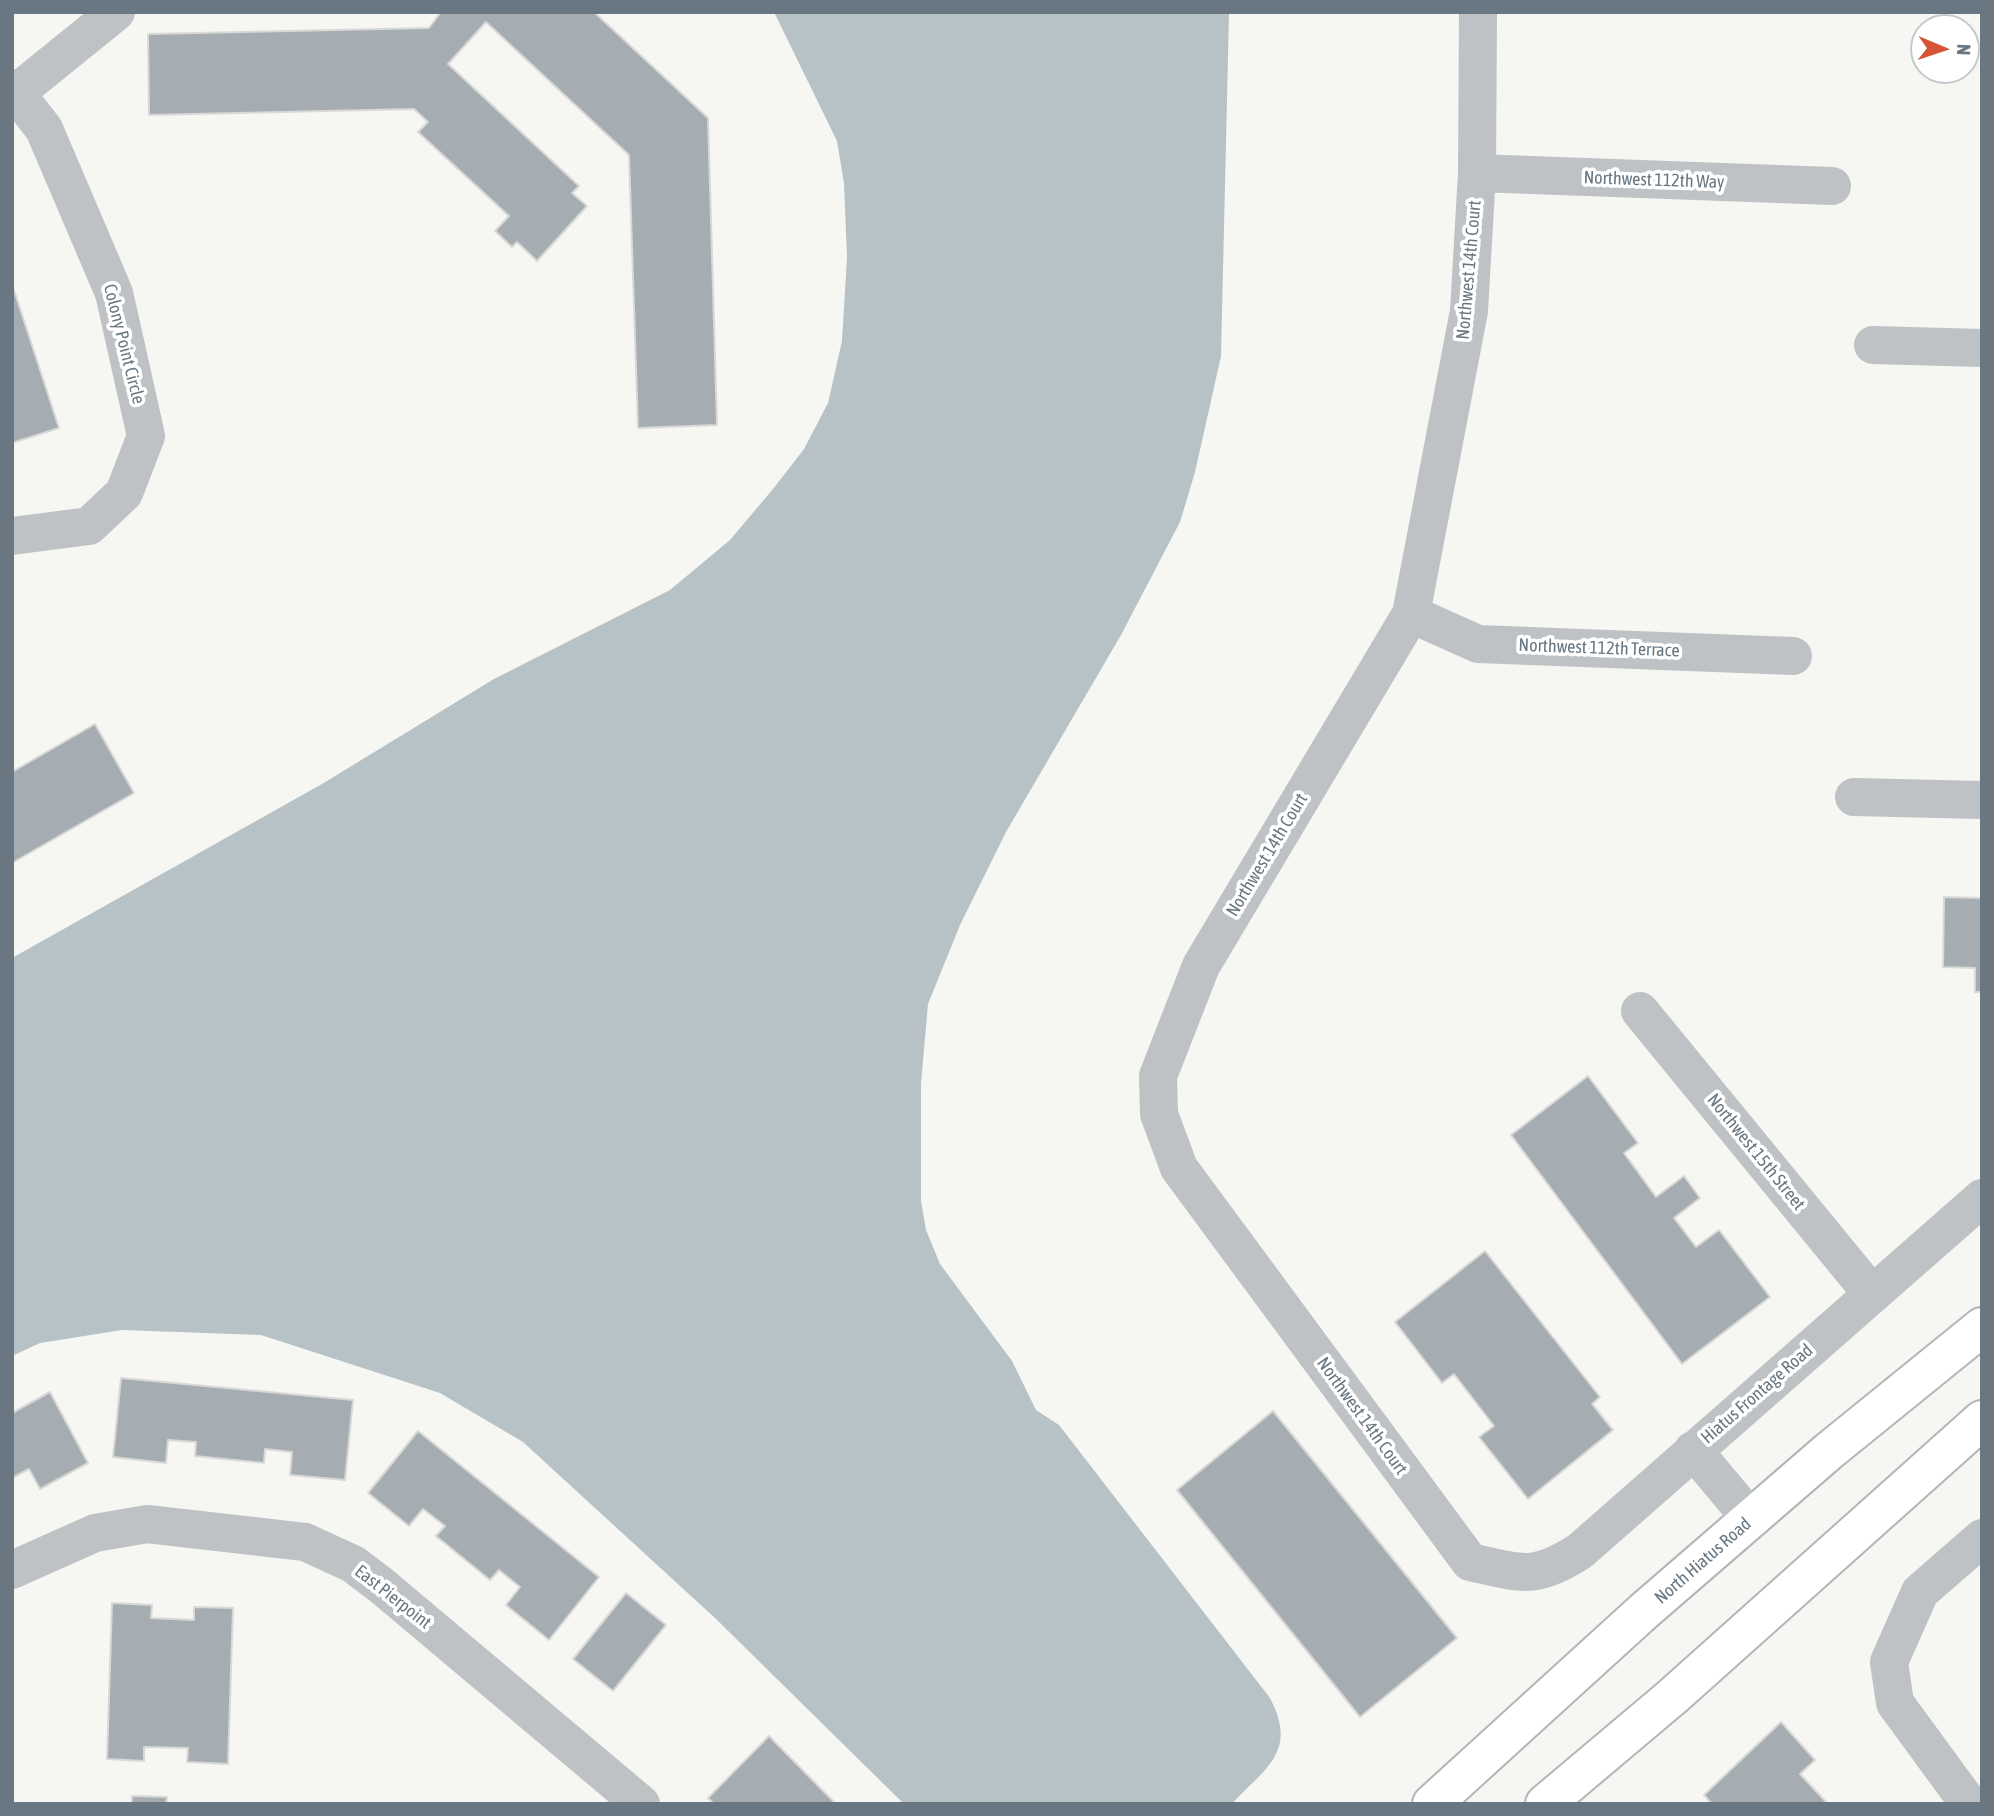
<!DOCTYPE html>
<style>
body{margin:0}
#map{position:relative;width:1994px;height:1816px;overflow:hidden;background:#f6f6f3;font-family:"Asap Condensed",sans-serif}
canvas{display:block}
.frame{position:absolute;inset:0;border:14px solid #687782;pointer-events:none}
.north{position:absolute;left:1910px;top:14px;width:70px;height:70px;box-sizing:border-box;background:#fff;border:2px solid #c3c9cd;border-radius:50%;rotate:92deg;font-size:19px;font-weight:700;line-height:28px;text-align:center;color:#687782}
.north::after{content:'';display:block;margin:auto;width:24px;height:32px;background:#d45436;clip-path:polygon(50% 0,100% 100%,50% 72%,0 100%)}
</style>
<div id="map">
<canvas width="1994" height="1816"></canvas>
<div class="frame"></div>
<div class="north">N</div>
</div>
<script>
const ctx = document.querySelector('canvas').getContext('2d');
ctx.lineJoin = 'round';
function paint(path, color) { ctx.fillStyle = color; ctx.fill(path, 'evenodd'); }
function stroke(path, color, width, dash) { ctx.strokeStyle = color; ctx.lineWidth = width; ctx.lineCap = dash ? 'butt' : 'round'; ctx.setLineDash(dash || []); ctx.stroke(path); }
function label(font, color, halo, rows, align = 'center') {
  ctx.font = font + ' "Asap Condensed",sans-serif'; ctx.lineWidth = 7; ctx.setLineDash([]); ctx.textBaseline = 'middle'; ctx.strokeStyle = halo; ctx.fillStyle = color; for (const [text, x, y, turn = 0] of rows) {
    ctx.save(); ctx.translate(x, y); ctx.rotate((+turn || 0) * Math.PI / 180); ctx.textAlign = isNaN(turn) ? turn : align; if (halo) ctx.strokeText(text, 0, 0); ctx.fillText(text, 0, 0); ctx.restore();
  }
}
paint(new Path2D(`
 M 774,12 L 1229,12 L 1221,356 L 1195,472 L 1180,522 L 1121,635 L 1006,832 L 960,925 L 928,1004 L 921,1083 L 921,1201 L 926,1230 L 940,1264 L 1012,1361 L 1036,1410 L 1059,1425 L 1270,1698 C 1298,1752 1266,1767 1232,1804 L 904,1804 L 715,1618 L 523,1442 L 440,1393 L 261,1335 L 122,1330 L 40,1343 L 12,1356 L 12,958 L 322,784 L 494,679 L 670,590 L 730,540 L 773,489 L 804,449 L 828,403 L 842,341 L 847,258 L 844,183 L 837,141 Z`), '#b6c2c5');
const building = new Path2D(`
 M 441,12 L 594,12 L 708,118 L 717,425 L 638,428 L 629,155 L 486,22 L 448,64 L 579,186 L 572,193 L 587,206 L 537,261 L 517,242 L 512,247 L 495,231 L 509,216 L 418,132 L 428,122 L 414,109 L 149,115 L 148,34 L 429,28 Z
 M 12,284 L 59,428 L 12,443 Z
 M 95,724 L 134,793 L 12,863 L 12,772 Z
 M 1944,897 L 1981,898 L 1982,992 L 1975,992 L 1975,968 L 1943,967 Z
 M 1588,1076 L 1638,1143 L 1624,1153 L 1656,1197 L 1684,1176 L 1700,1198 L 1674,1218 L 1696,1247 L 1719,1230 L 1770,1297 L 1682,1364 L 1511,1135 Z
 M 1485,1251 L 1600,1397 L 1592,1404 L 1613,1430 L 1528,1499 L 1479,1437 L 1494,1426 L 1454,1374 L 1442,1383 L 1395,1322 Z
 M 121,1378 L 353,1400 L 345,1480 L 290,1475 L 292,1452 L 265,1449 L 264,1463 L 195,1456 L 196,1442 L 168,1440 L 166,1463 L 113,1457 Z
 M 50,1392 L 88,1463 L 40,1489 L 29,1469 L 12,1478 L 12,1413 Z
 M 1273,1411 L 1457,1638 L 1360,1717 L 1177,1490 Z
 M 418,1431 L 599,1577 L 549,1640 L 506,1605 L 520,1587 L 499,1570 L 490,1580 L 436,1536 L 445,1526 L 423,1509 L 409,1526 L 368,1493 Z
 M 626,1593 L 666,1625 L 613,1691 L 573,1659 Z
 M 112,1603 L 152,1605 L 151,1618 L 194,1620 L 194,1607 L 233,1608 L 228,1764 L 187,1762 L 188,1748 L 144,1747 L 144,1761 L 107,1759 Z
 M 1781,1722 L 1815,1760 L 1800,1774 L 1828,1804 L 1712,1804 L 1704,1795 Z
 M 769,1736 L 836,1804 L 714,1804 L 708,1798 Z
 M 132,1796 L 167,1797 L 166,1804 L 132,1804 Z`);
paint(building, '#a6adb2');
stroke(building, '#d8d8d6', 2);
const major = new Path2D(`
 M 1432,1804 L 1644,1611 L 1829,1451 L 1982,1327
 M 1545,1804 L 1672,1697 L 1982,1420`);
stroke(major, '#b2b6b9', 42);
stroke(new Path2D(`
 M 1478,12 L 1477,173 L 1469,311 L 1411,614 L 1201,966 L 1158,1076 L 1159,1114 L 1179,1168 L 1470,1562 C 1520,1573 1534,1581 1580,1551 L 1982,1198
 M 12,88 L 44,129 L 114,293 L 146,436 L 124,493 L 89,526 L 12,536
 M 16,93 L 116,12
 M 1477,173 L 1832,186
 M 1873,345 L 1982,348
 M 1411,614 L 1478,644 L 1793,656
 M 1854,797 L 1982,800
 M 1640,1011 L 1872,1294
 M 1693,1450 L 1751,1519
 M 12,1570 L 95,1533 L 147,1524 L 305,1542 L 353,1564 L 382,1586 L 641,1804
 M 1969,1804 L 1895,1703 L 1889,1662 L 1920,1592 L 1982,1538`), '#bec2c5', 38);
stroke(major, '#fff', 38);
label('18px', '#687782', '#fff', [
 ["Northwest 112th Way",1654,180,2],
 ["Northwest 14th Court",1469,270,-85],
 ["Colony Point Circle",124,344,76],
 ["Northwest 112th Terrace",1599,648,2],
 ["Northwest 14th Court",1267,855,-59],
 ["Northwest 15th Street",1756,1152,51],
 ["Hiatus Frontage Road",1757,1394,-41],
 ["Northwest 14th Court",1362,1416,54],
 ["North Hiatus Road",1703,1561,-41],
 ["East Pierpoint",393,1597,38]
]);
</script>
